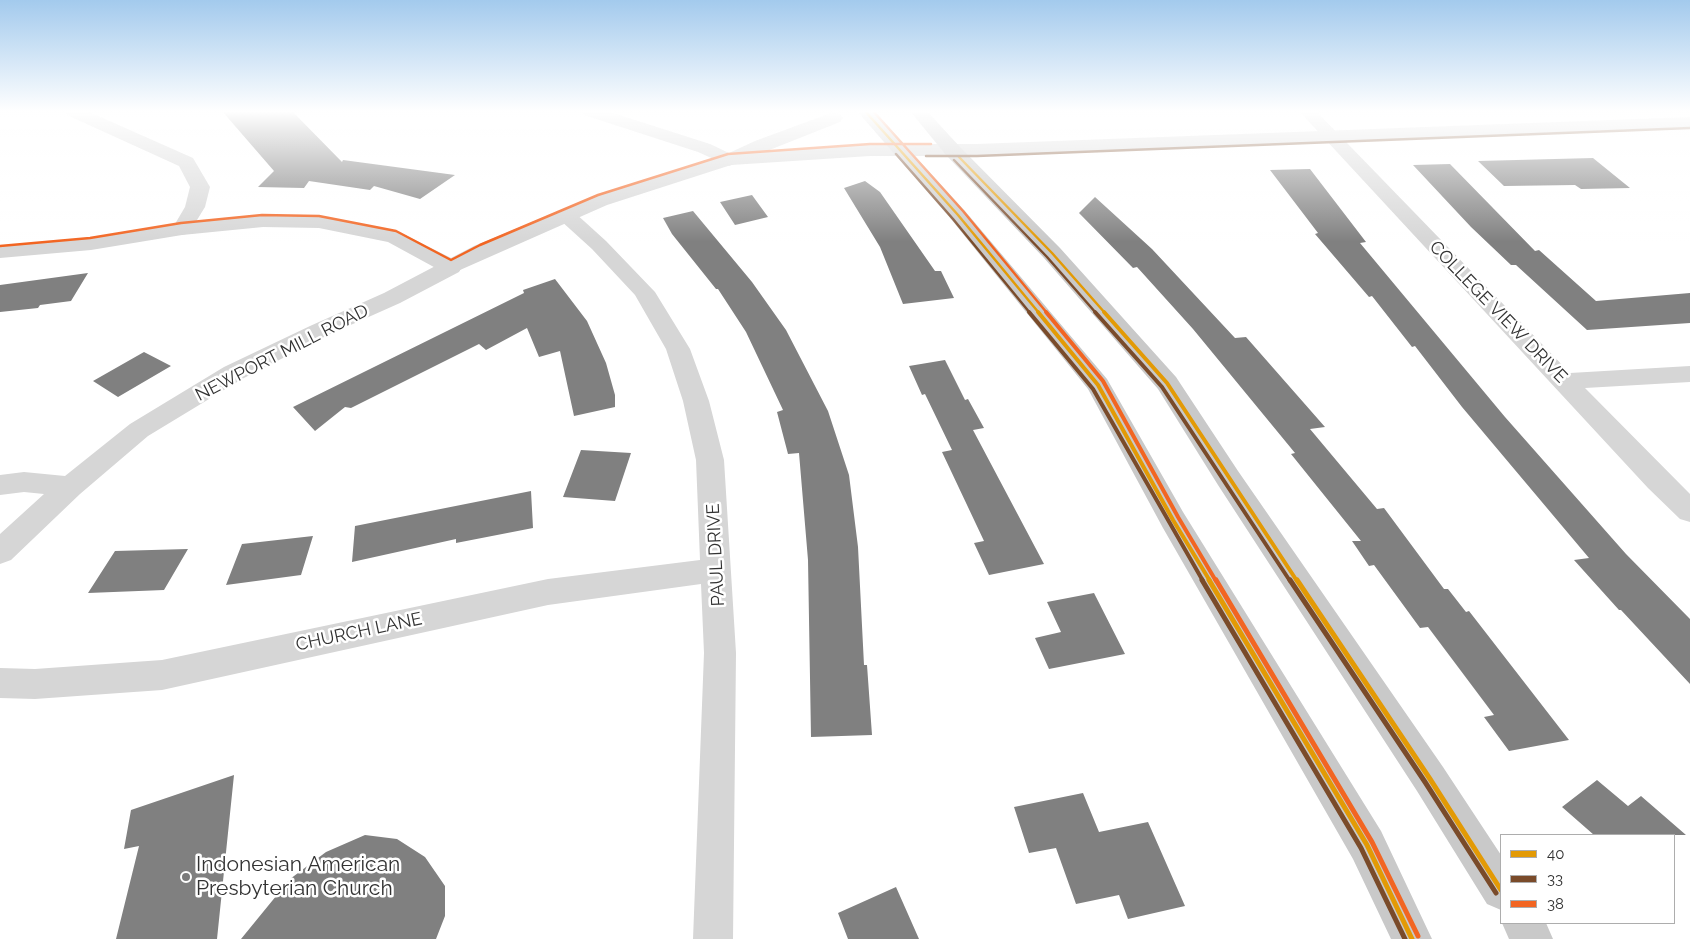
<!DOCTYPE html>
<style>
body{margin:0}
#map{position:relative;width:1690px;height:939px;overflow:hidden;background:#fff;font-family:Raleway,sans-serif}
canvas{display:block}
.legend{position:absolute;left:1500px;top:834px;width:175px;height:90px;box-sizing:border-box;background:#fff;border:1px solid #adadad;margin:0;padding:6px 9px;list-style:none;font-size:15px;color:#323232}
.legend li{display:flex;align-items:center;gap:10px;height:25px}
.legend b{width:25px;border:1px solid #adadad}
</style>
<div id="map">
<canvas width="1690" height="939"></canvas>
<ul class="legend">
<li><b style="height:6px;background:#e39a05"></b>40</li>
<li><b style="height:6px;background:#7a4b2a"></b>33</li>
<li><b style="height:6px;background:#f26522"></b>38</li>
</ul>
</div>
<script>
const ctx = document.querySelector('canvas').getContext('2d');
ctx.lineJoin = 'round';
function paint(path, color) { ctx.fillStyle = color; ctx.fill(path, 'evenodd'); }
function stroke(path, color, width, dash) { ctx.strokeStyle = color; ctx.lineWidth = width; ctx.lineCap = dash ? 'butt' : 'round'; ctx.setLineDash(dash || []); ctx.stroke(path); }
function label(font, color, halo, rows, align = 'center') {
  ctx.font = font + ' Raleway,sans-serif'; ctx.lineWidth = 5; ctx.setLineDash([]); ctx.textBaseline = 'middle'; ctx.strokeStyle = halo; ctx.fillStyle = color; for (const [text, x, y, turn = 0] of rows) {
    ctx.save(); ctx.translate(x, y); ctx.rotate((+turn || 0) * Math.PI / 180); ctx.textAlign = isNaN(turn) ? turn : align; if (halo) ctx.strokeText(text, 0, 0); ctx.fillText(text, 0, 0); ctx.restore();
  }
}
paint(new Path2D(`
 M 222,111 L 292,111 L 342,162 L 343,160 L 455,175 L 420,199 L 374,186 L 370,190 L 309,181 L 304,188 L 258,187 L 274,171 Z
 M 1593,158 L 1630,188 L 1581,189 L 1575,185 L 1504,186 L 1478,161 Z
 M 1450,164 L 1535,251 L 1539,250 L 1596,301 L 1690,293 L 1690,323 L 1587,330 L 1516,265 L 1511,265 L 1471,227 L 1413,165 Z
 M 1310,169 L 1366,242 L 1360,243 L 1505,417 L 1626,554 L 1690,619 L 1690,684 L 1621,610 L 1619,610 L 1574,560 L 1589,558 L 1462,407 L 1415,346 L 1412,347 L 1372,296 L 1369,297 L 1315,234 L 1318,233 L 1270,170 Z
 M 865,181 L 880,192 L 935,271 L 941,271 L 954,298 L 903,304 L 880,247 L 844,188 Z
 M 752,195 L 768,217 L 735,225 L 720,202 Z
 M 1095,197 L 1152,249 L 1235,338 L 1246,337 L 1325,427 L 1310,429 L 1377,509 L 1384,508 L 1444,589 L 1448,589 L 1466,612 L 1469,611 L 1569,740 L 1509,751 L 1484,717 L 1494,715 L 1428,627 L 1420,628 L 1374,565 L 1369,566 L 1352,541 L 1361,541 L 1291,454 L 1295,453 L 1193,329 L 1137,267 L 1133,268 L 1079,213 Z
 M 693,211 L 752,282 L 786,330 L 828,411 L 849,475 L 858,547 L 864,665 L 867,665 L 872,735 L 811,737 L 808,560 L 799,453 L 788,454 L 777,412 L 783,410 L 746,332 L 718,289 L 716,289 L 672,234 L 663,218 Z
 M 88,273 L 71,301 L 40,305 L 38,308 L 0,312 L 0,285 Z
 M 555,279 L 587,321 L 606,363 L 615,395 L 615,407 L 574,416 L 560,351 L 539,357 L 527,328 L 486,350 L 479,344 L 351,408 L 345,407 L 315,431 L 293,407 L 524,293 L 523,290 Z
 M 144,352 L 171,366 L 118,397 L 93,381 Z
 M 945,360 L 965,400 L 968,399 L 984,428 L 973,430 L 1044,564 L 989,575 L 974,543 L 984,541 L 942,452 L 952,450 L 925,394 L 922,395 L 909,366 Z
 M 581,450 L 631,453 L 615,501 L 563,497 Z
 M 531,491 L 533,528 L 456,543 L 456,539 L 352,562 L 355,526 Z
 M 313,536 L 301,575 L 226,585 L 242,544 Z
 M 188,549 L 164,590 L 88,593 L 115,551 Z
 M 1094,593 L 1125,654 L 1049,669 L 1035,638 L 1061,632 L 1047,602 Z
 M 234,775 L 217,939 L 116,939 L 139,846 L 124,849 L 131,810 Z
 M 1597,780 L 1628,806 L 1641,796 L 1686,835 L 1594,835 L 1562,807 Z
 M 1083,793 L 1099,832 L 1148,822 L 1185,906 L 1128,919 L 1119,895 L 1076,904 L 1056,848 L 1029,853 L 1014,807 Z
 M 365,835 L 397,839 L 425,857 L 445,886 L 445,916 L 436,939 L 241,939 L 290,879 L 326,852 Z
 M 896,887 L 919,939 L 848,939 L 838,913 Z`), '#808080');
paint(new Path2D(`
 M 65,111 L 87,111 L 193,158 L 210,187 L 205,207 L 189,233 L 182,235 L 175,233 L 172,229 L 185,207 L 190,187 L 179,166 L 67,115 Z
 M 581,111 L 607,111 L 710,144 L 729,153 L 755,141 L 828,114 L 834,113 L 840,114 L 843,118 L 840,122 L 729,166 L 698,152 L 584,115 Z
 M 1299,111 L 1316,111 L 1570,373 L 1690,366 L 1690,382 L 1585,388 L 1690,494 L 1690,522 L 1680,519 L 1648,488 Z
 M 567,210 L 574,212 L 606,241 L 655,292 L 690,349 L 709,401 L 724,460 L 736,653 L 733,939 L 693,939 L 704,653 L 701,584 L 548,605 L 162,690 L 35,699 L 0,698 L 0,668 L 35,669 L 162,660 L 548,579 L 700,560 L 696,460 L 683,401 L 666,349 L 635,295 L 592,249 L 560,220 L 557,216 L 560,212 Z
 M 451,260 L 459,262 L 462,267 L 459,272 L 400,303 L 326,336 L 242,379 L 148,436 L 80,494 L 11,560 L 0,564 L 0,534 L 44,494 L 24,492 L 0,495 L 0,475 L 24,472 L 65,476 L 130,424 L 224,367 L 310,326 L 384,293 L 443,262 Z`), '#d6d6d6');
paint(new Path2D(`
 M 1690,117 L 1690,127 L 977,156 L 870,156 L 731,165 L 607,205 L 451,274 L 443,272 L 388,242 L 319,228 L 263,227 L 182,235 L 91,250 L 0,258 L 0,246 L 91,238 L 182,223 L 263,215 L 319,216 L 394,231 L 401,233 L 451,258 L 474,246 L 593,197 L 729,154 L 870,144 L 977,144 Z`), '#d6d6d6');
paint(new Path2D(`
 M 857,111 L 874,111 L 965,211 L 1107,379 L 1183,512 L 1381,831 L 1432,939 L 1391,939 L 1353,859 L 1163,528 L 1088,389 L 951,219 Z
 M 910,111 L 927,111 L 960,147 L 1060,248 L 1176,377 L 1238,471 L 1443,767 L 1501,855 L 1501,910 L 1487,904 L 1417,791 L 1218,485 L 1158,389 L 1044,258 L 946,155 Z
 M 1502,923 L 1546,923 L 1553,939 L 1509,939 Z`), '#c9c9c9');
stroke(new Path2D(`
 M 865,111 L 958,215 L 1039,313
 M 959,157 L 1052,253 L 1105,313`), '#e39a05', 2.5);
stroke(new Path2D(`
 M 1038,312 L 1098,385 L 1173,520 L 1210,581
 M 1104,312 L 1167,383 L 1297,581`), '#e39a05', 4);
stroke(new Path2D(`
 M 1209,580 L 1367,845 L 1412,939
 M 1297,580 L 1430,779 L 1501,890`), '#e39a05', 5);
stroke(new Path2D(`
 M 896,154 L 953,219 L 1030,313
 M 926,156 L 977,156 L 1690,128
 M 954,160 L 1047,257 L 1096,313`), '#7a4b2a', 2.5);
stroke(new Path2D(`
 M 1029,312 L 1093,389 L 1203,581
 M 1095,312 L 1162,387 L 1290,581`), '#7a4b2a', 4);
stroke(new Path2D(`
 M 1202,580 L 1361,848 L 1405,939
 M 1290,580 L 1425,782 L 1496,893`), '#7a4b2a', 5);
stroke(new Path2D(`
 M 873,111 L 963,211 L 1047,313
 M 0,246 L 90,238 L 181,223 L 262,215 L 319,216 L 396,231 L 451,260 L 480,245 L 598,195 L 728,154 L 870,144 L 931,144`), '#f26522', 2.5);
stroke(new Path2D(`
 M 1046,312 L 1103,381 L 1178,517 L 1216,581`), '#f26522', 4);
stroke(new Path2D(`
 M 1216,580 L 1372,842 L 1418,936`), '#f26522', 5);
const sky = ctx.createLinearGradient(0, 0, 0, 242);
sky.addColorStop(0, '#a3caed');
sky.addColorStop(0.46, '#fff');
sky.addColorStop(1, '#ffffff00');
ctx.fillStyle = sky;
ctx.fillRect(0, 0, 1690, 242);
for (const [x, y, r, color] of [
 [186,877,5,"#7a7a7a"]
]) { const dot = new Path2D(); dot.arc(x, y, r, 0, 2 * Math.PI); ctx.fillStyle = color; ctx.fill(dot); stroke(dot, '#fff', 2); }
label('18px', '#323232', '#fff', [
 ["COLLEGE VIEW DRIVE",1498,312,46],
 ["NEWPORT MILL ROAD",282,353,-27],
 ["PAUL DRIVE",716,555,-93],
 ["CHURCH LANE",359,632,-12]
]);
label('21px', '#323232', '#fff', [
 ["Indonesian American",196,865],
 ["Presbyterian Church",196,889]
], 'left');
</script>
